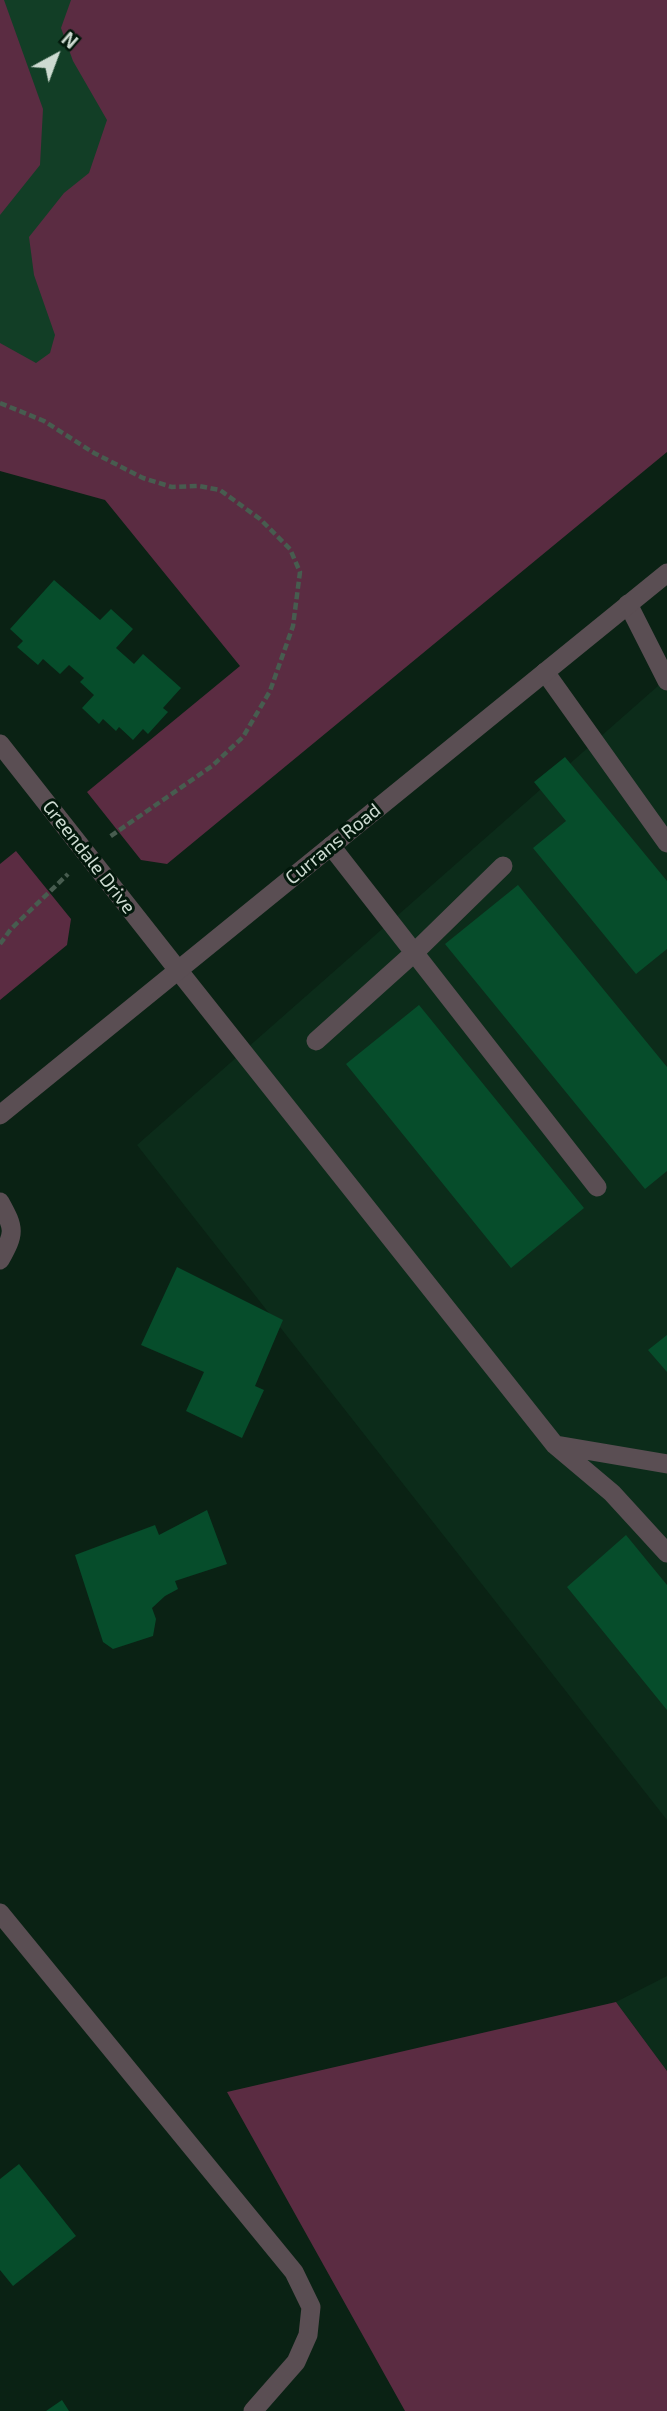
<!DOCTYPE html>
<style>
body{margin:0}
#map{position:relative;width:667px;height:2411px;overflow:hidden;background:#0a2214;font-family:"Exo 2",sans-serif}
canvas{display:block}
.north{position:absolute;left:21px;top:21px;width:70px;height:70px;-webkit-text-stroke:5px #02180b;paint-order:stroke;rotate:41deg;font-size:19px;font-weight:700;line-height:28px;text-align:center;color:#cddbd1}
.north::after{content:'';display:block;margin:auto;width:24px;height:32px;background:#cddbd1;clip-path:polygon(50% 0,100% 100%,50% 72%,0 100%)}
</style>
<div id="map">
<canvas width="667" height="2411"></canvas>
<div class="north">N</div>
</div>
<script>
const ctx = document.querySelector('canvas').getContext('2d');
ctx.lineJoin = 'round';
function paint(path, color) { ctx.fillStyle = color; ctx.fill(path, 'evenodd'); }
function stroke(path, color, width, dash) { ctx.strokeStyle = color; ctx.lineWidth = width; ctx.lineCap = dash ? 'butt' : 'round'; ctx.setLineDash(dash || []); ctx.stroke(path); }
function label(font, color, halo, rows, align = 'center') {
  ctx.font = font + ' "Exo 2",sans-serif'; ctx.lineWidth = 6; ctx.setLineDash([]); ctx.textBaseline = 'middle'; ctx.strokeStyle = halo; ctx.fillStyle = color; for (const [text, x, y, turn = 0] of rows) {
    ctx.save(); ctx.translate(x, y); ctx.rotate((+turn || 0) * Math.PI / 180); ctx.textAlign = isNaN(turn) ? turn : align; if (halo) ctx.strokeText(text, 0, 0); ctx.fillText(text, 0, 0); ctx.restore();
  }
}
paint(new Path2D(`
 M 667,678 L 667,1820 L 137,1145 Z
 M 667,1976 L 667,2071 L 616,2002 Z`), '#0c2c1a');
paint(new Path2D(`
 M 0,0 L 667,0 L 667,452 L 167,864 L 141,860 L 87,792 L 240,666 L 105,500 L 0,471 Z
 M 16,851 L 71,919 L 67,945 L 0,1000 L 0,864 Z
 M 616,2002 L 667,2071 L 667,2411 L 405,2411 L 227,2092 Z`), '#5b2c42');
paint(new Path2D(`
 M 4,0 L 71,0 L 61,28 L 73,61 L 107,120 L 89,173 L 64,193 L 29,237 L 34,275 L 55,335 L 50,353 L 36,363 L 0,343 L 0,215 L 40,165 L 43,109 Z`), '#123e26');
paint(new Path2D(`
 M 54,580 L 100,620 L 111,609 L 133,629 L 116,648 L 134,664 L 143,654 L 181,688 L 163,708 L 168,712 L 148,734 L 143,729 L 133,740 L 119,727 L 116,731 L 103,719 L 99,724 L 82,708 L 94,695 L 80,682 L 84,678 L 69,665 L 60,674 L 43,659 L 38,665 L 17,647 L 23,641 L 10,629 Z
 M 565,757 L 667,881 L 667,949 L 636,974 L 533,848 L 566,821 L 534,782 Z
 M 518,885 L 667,1067 L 667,1171 L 645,1189 L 445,944 Z
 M 419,1005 L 584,1208 L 511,1268 L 346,1064 Z
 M 177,1267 L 283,1320 L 255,1386 L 264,1390 L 242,1438 L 186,1411 L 204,1372 L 141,1345 Z
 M 667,1335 L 667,1372 L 648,1350 Z
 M 207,1510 L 227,1564 L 175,1581 L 178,1589 L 165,1596 L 152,1608 L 156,1619 L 153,1636 L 113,1649 L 103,1642 L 75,1555 L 155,1525 L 159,1535 Z
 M 626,1535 L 667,1585 L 667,1710 L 567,1587 Z
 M 19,2164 L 76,2236 L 13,2286 L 0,2270 L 0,2179 Z
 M 62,2400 L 69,2411 L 46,2411 Z`), '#064d2b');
stroke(new Path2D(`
 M 0,403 L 44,421 L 94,453 L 143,478 L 172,487 L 199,486 L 220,490 L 260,519 L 290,549 L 300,572 L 293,626 L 270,691 L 243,737 L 212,766 L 108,838
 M 0,944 L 11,929 L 68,874`), '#475c4f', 4.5, [7, 3.5]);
stroke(new Path2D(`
 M 628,604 L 667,681
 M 545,672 L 667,843
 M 331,846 L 597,1187
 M 178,970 L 555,1445 L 612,1493 L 667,1553
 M 316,1041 L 415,952 L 503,866
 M 556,1445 L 667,1464`), '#5a4e53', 19);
stroke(new Path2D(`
 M 0,744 L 178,970
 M 0,1115 L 667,573
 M 0,1202 C 15,1229 15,1233 0,1260
 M 0,1913 L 294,2272 L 311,2307 L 308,2335 L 296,2362 L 253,2411`), '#5a4e53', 19);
label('19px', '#cddbd1', '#02180b', [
 ["Currans Road",333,844,-39],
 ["Greendale Drive",89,857,52]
]);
</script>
